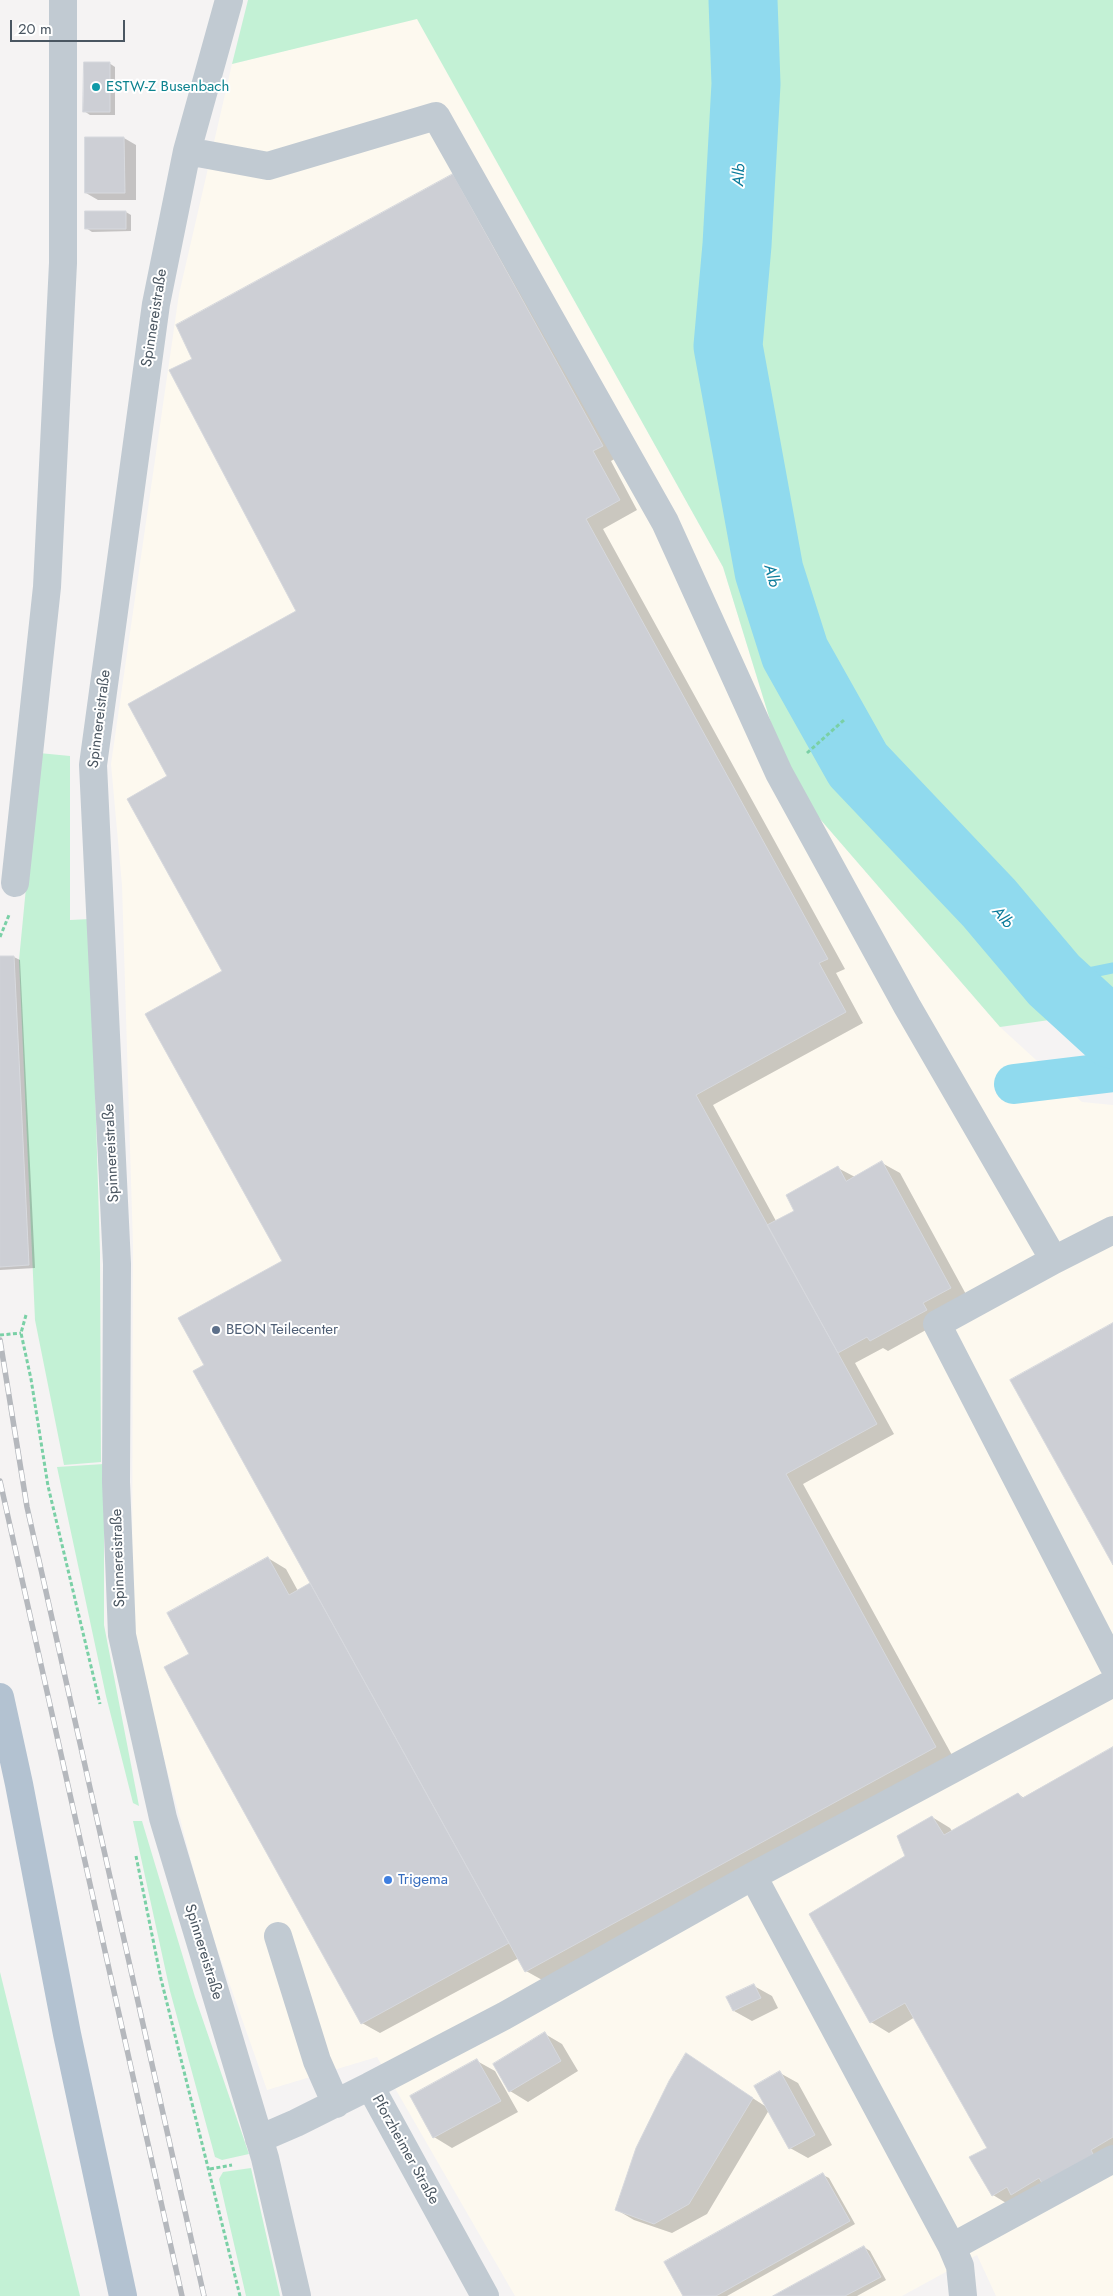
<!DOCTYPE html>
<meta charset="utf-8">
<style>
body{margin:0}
#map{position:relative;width:1113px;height:2296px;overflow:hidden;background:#f5f3f3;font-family:Jost,sans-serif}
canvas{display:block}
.scale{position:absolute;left:10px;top:20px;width:115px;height:22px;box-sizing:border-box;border:2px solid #4a5661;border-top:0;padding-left:6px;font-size:15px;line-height:18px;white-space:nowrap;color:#4a5661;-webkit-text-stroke:4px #fff;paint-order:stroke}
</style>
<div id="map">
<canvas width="1113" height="2296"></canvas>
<div class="scale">20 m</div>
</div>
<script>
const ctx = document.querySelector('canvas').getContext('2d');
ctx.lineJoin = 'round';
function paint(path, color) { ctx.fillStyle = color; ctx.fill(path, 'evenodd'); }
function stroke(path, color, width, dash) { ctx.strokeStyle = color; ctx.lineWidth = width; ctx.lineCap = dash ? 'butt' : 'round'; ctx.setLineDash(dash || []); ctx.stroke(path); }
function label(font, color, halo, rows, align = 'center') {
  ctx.font = font + ' Jost,sans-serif'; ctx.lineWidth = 4; ctx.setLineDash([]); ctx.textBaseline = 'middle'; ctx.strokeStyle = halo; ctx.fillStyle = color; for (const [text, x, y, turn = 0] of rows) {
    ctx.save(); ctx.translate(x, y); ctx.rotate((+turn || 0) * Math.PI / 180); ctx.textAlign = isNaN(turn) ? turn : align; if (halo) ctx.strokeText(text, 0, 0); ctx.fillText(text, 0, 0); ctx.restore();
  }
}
paint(new Path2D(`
 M 417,18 L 723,567 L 786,772 L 794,789 L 1000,1027 L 1082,1102 L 1113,1105 L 1113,2296 L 996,2296 L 977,2255 L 902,2296 L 515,2296 L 377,2057 L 267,2090 L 206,1917 L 132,1637 L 133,1246 L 122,885 L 111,764 L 179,294 L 232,64 Z`), '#fdf9ef');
paint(new Path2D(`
 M 248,0 L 1113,0 L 1113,1011 L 1000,1027 L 794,789 L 786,772 L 723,567 L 417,19 L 232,64 Z
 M 39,753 L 70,756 L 70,920 L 90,919 L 100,1253 L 101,1462 L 64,1465 L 35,1320 L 19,960 Z
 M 104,1464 L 104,1625 L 139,1806 L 133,1803 L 106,1696 L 57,1467 Z
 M 133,1821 L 142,1821 L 195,1997 L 249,2154 L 222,2160 L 215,2157 L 170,1991 Z
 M 0,1972 L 80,2296 L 0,2296 Z
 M 251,2168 L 280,2296 L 246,2296 L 219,2179 L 223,2172 Z`), '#c3f1d5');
paint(new Path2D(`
 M 109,63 L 115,67 L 115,115 L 90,115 L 84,111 Z
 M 124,138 L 136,145 L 136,200 L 98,200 L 86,193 Z
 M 453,176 L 471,186 L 620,456 L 611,461 L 637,510 L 603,529 L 845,969 L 836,973 L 863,1023 L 713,1105 L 776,1221 L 795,1211 L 838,1168 L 855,1177 L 882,1163 L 900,1173 L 968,1298 L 944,1320 L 888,1351 L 883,1348 L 855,1363 L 894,1434 L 803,1484 L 953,1757 L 544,1981 L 526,1971 L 519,1958 L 380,2033 L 362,2023 L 191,1654 L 268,1558 L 286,1569 L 298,1591 L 312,1584 L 206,1365 L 283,1262 L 224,971 L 169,777 L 298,612 L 194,360 Z
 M 126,212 L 131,215 L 131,231 L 92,232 L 86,228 Z
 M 14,957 L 20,960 L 35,1268 L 0,1270 L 0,958 Z
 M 1113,1748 L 1113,2157 L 1011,2206 L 993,2195 L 989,2149 L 915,2017 L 889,2033 L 871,2022 L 907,1857 L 932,1817 L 950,1828 L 952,1831 L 1018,1794 L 1024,1798 Z
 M 754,1986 L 772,1996 L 778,2008 L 752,2021 L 734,2011 Z
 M 545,2034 L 562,2044 L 578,2071 L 528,2102 L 510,2091 Z
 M 686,2055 L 768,2108 L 780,2073 L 798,2083 L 832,2145 L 808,2158 L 790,2148 L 769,2110 L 707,2214 L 672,2233 L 634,2220 L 617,2210 Z
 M 477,2061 L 495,2071 L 518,2112 L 452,2148 L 434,2137 L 412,2097 Z
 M 823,2175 L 829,2178 L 855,2224 L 727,2296 L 684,2296 Z
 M 864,2247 L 870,2251 L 886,2280 L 857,2296 L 775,2296 Z`), '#0003');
stroke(new Path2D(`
 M 1054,980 L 1113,968`), '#90daee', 11);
stroke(new Path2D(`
 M 1014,1084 L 1113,1072`), '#90daee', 40);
stroke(new Path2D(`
 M 743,0 L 746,84 L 737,245 L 728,346 L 769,571 L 795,653 L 858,765 L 989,903 L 1054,980 L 1113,1034`), '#90daee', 69);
const building = new Path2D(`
 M 84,62 L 110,62 L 110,112 L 83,112 Z
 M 85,137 L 124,137 L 125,193 L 85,193 Z
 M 453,174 L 603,446 L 593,451 L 620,500 L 586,519 L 828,959 L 819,963 L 846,1012 L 696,1095 L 877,1424 L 786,1474 L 936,1747 L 525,1972 L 193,1371 L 204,1365 L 178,1318 L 282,1261 L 145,1014 L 222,971 L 127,799 L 167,776 L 128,704 L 296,611 L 169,370 L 192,359 L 176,325 Z
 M 85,211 L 126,211 L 126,229 L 85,229 Z
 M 0,956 L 14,956 L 29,1265 L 0,1267 Z
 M 882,1161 L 951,1288 L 923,1303 L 927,1310 L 870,1341 L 867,1337 L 838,1353 L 767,1225 L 794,1211 L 786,1195 L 838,1166 L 846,1181 Z
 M 1113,1323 L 1113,1565 L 1010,1380 Z
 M 268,1557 L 289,1595 L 310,1583 L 509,1943 L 361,2024 L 164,1667 L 189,1654 L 167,1613 Z
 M 1113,1747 L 1113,2137 L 1091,2150 L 1096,2160 L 1045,2188 L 1039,2178 L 1011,2195 L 1007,2187 L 992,2196 L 969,2157 L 987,2148 L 905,2003 L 870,2023 L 809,1914 L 905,1856 L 897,1836 L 932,1816 L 944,1835 L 1018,1793 L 1022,1798 Z
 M 754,1984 L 761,1998 L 733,2011 L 726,1997 Z
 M 545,2032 L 561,2061 L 509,2092 L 493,2064 Z
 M 686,2053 L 753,2098 L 689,2204 L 654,2224 L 615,2210 L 636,2148 L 669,2081 Z
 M 477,2059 L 501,2101 L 433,2138 L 410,2096 Z
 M 780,2071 L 815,2135 L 789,2149 L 754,2086 Z
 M 823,2173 L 850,2221 L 716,2296 L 683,2296 L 664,2262 Z
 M 864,2246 L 881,2277 L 845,2296 L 773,2296 Z`);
paint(building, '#cdcfd5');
stroke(building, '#d7d9de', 1);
stroke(new Path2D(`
 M 807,753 L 844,720
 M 0,937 L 9,915
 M 26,1315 L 21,1333 L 31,1379 L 48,1486 L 100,1704
 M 0,1335 L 21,1333
 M 136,1856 L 161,1979 L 240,2296
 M 210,2169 L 232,2165`), '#7ad0a6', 3, [4, 2.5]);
stroke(new Path2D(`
 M 229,0 L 187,151 L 156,304 L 93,765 L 117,1264 L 116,1482 L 122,1635 L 163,1818 L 265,2158 L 297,2296
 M 187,151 L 268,166 L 436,116 L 665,522 L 779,773 L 907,1006 L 1054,1260 L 937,1324 L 1113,1665
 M 15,883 L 47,587 L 63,263 L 63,0
 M 1054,1260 L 1113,1230
 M 753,1876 L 952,2247 L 960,2266 L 963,2296
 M 278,1936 L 317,2061 L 336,2104
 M 370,2086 L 504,2016 L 753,1876 L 1113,1683
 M 259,2139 L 296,2123 L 370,2086 L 485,2296
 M 952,2247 L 1113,2159`), '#c1cad2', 28);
stroke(new Path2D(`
 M 0,1697 L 19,1784 L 67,2034 L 123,2296`), '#b3c2d1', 28);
const rail = new Path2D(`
 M 0,1340 L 27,1507 L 204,2296
 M 0,1481 L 182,2296`);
stroke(rail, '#b5b8bd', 5.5);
stroke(rail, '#fff', 4, [11]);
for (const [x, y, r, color] of [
 [96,87,5,"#0f9aa8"],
 [216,1330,5,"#5c6f8a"],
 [388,1880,5,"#3f7fe0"]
]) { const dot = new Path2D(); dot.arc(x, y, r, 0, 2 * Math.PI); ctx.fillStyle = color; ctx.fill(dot); stroke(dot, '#fff', 2); }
label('15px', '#0d838f', '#fff', [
 ["ESTW-Z Busenbach",106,87]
], 'left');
label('15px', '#4a5661', '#fff', [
 ["Spinnereistraße",155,318,-81],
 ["Spinnereistraße",100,719,-83],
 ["Spinnereistraße",112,1153,-93],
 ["Spinnereistraße",119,1558,-92],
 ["Spinnereistraße",203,1952,73],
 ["Pforzheimer Straße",405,2150,61]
]);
label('15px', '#4e5e75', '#fff', [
 ["BEON Teilecenter",226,1330]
], 'left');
label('15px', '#366cbe', '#fff', [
 ["Trigema",398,1880]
], 'left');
label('italic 16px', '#0c7c9b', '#fff', [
 ["Alb",740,175,-86],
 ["Alb",771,576,75],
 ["Alb",1002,918,50]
]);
</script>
